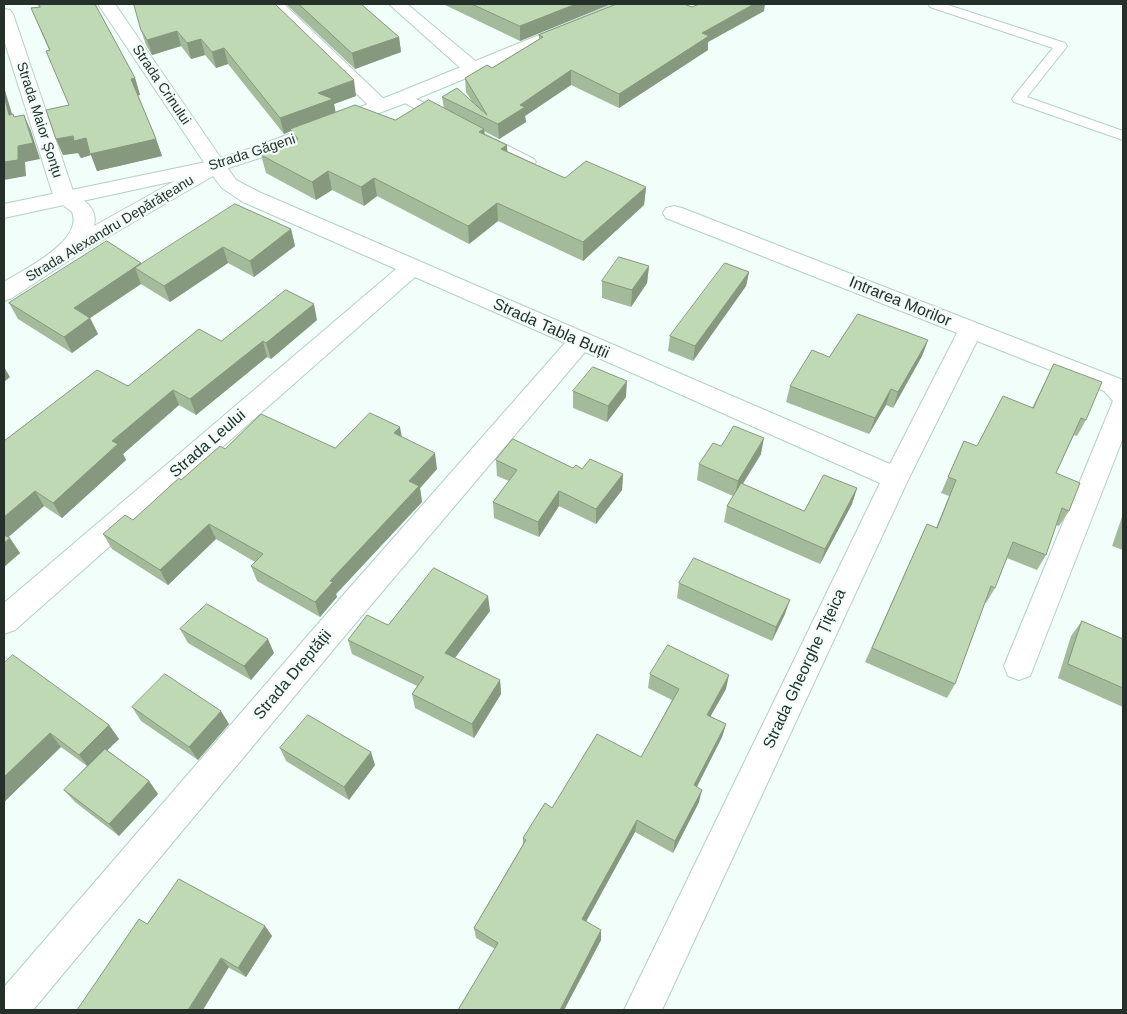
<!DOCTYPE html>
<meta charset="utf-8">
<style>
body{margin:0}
#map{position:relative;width:1127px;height:1014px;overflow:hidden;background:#f2fef9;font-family:Helvetica,sans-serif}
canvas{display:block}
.frame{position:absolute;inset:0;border:5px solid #25302b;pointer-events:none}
</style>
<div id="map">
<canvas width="1127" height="1014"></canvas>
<div class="frame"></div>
</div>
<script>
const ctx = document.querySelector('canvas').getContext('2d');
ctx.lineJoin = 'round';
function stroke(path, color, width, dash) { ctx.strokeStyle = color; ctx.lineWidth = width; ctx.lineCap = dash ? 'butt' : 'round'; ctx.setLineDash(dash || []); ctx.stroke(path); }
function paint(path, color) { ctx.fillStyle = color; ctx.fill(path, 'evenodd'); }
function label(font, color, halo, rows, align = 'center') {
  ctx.font = font + ' Helvetica,sans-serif'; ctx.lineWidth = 4.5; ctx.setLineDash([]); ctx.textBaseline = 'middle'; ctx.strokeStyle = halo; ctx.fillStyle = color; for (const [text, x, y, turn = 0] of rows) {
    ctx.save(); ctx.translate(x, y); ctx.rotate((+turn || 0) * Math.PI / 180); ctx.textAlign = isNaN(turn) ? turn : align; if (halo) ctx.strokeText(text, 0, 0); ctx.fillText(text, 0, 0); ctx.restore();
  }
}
const lane = new Path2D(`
 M 928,4 L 945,4 L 1065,43 L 1067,46 L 1065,49 L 1027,97 L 1123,131 L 1123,140 L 1014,102 L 1012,99 L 1014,96 L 1053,48 L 930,7 Z
 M 404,93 L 447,114 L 449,117 L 447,120 L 437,120 L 399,100 L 397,97 Z
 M 484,134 L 534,159 L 536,162 L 534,165 L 524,165 L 479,141 L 477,138 L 479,135 Z`);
const street = new Path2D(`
 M 98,4 L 115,4 L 236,180 L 259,192 L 890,464 L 957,333 L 666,218 L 663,213 L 666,208 L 674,206 L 682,208 L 1123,380 L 1123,438 L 1034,666 L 1030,676 L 1019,680 L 1008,676 L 1004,666 L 1113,401 L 1104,391 L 977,341 L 909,478 L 662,1010 L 624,1010 L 880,483 L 585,352 L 338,644 L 33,1010 L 4,1010 L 4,987 L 316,626 L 565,343 L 415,277 L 15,630 L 4,634 L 4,603 L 396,269 L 243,202 L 222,188 L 213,176 L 77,255 L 12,298 L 4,301 L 4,282 C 23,270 84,241 72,212 L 54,198 L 4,40 L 4,9 L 10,10 L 13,14 L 74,194 C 87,201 98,211 94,226 L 205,164 Z
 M 266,4 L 284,4 L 387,102 L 390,106 L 387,110 L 373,110 Z
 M 389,4 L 407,4 L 480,65 L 482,69 L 480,73 L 466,73 Z`);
const secondary = new Path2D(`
 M 615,4 L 638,4 L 635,8 L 411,101 L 269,155 L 216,172 L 4,218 L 4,204 L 211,161 L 255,147 L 397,93 Z`);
stroke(lane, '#b3d1c4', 2);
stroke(street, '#b3d1c4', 2);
stroke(secondary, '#b3d1c4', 2);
paint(lane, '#fff');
paint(street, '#fff');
paint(secondary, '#fff');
paint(new Path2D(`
 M 38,4 L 95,4 L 135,78 L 140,95 L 138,95 L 156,139 L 162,156 L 97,171 L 91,155 L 81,158 L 78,153 L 63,155 L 56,139 L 69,105 L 49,50 L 31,8 L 39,7 Z
 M 134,4 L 356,96 L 334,104 L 335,112 L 395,120 L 444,108 L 442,97 L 471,100 L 466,92 L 465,78 L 492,68 L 539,39 L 539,35 L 692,7 L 764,11 L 708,42 L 708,50 L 619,108 L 571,85 L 525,116 L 526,122 L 499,139 L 484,131 L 485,135 L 507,151 L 565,178 L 646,187 L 644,205 L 583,261 L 498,221 L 469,244 L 377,196 L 364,206 L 332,190 L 316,200 L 266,173 L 261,155 L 293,142 L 291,131 L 284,134 L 228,64 L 216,68 L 205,55 L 191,59 L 181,46 L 152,55 L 146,45 L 141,30 Z
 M 286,4 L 361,4 L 399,37 L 401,52 L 355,69 Z
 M 443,4 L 611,4 L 520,41 Z
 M 291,229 L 295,246 L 254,277 L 228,263 L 170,302 L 141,284 L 90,318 L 98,334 L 72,353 L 18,319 L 9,303 L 141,263 L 141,264 Z
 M 649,266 L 647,283 L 631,307 L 602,298 L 602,281 Z
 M 749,272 L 746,286 L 693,361 L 668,351 L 670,336 Z
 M 317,320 L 271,359 L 267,357 L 196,415 L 179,405 L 123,454 L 126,460 L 62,518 L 44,506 L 8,537 L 20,553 L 4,567 L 4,441 L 128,386 L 221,341 Z
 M 928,340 L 922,356 L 893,408 L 886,405 L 869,434 L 786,402 L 790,386 L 829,357 Z
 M 1054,364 L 1086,420 L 1077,436 L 1074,435 L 1056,473 L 1069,511 L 1059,526 L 1056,525 L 1046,555 L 1037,570 L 1007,558 L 995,588 L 986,603 L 985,603 L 955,684 L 947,698 L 865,662 L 927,524 L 936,528 L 949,496 L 941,493 L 964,441 L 977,446 L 1032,408 Z
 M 573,391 L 626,397 L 607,422 L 573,408 Z
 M 401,437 L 437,469 L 420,488 L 422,502 L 336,594 L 337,597 L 320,617 L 257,581 L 251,566 L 255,562 L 216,539 L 168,585 L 112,549 L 103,534 L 133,520 L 181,480 L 225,449 L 335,448 Z
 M 721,446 L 761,454 L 743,484 L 804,511 L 857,488 L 852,504 L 820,564 L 724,522 L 727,506 L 733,496 L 697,480 L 699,464 Z
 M 496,460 L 582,469 L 623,474 L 622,490 L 596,524 L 559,506 L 539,537 L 494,518 L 493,502 L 509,481 L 497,476 Z
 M 1123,514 L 1123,550 L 1112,546 Z
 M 679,583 L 785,614 L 772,641 L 677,598 Z
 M 490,611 L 455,658 L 500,680 L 501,694 L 474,738 L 415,708 L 412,694 L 417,686 L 352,654 L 348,640 L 388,625 Z
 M 1082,621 L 1123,639 L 1123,707 L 1058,678 L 1071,636 Z
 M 180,629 L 274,653 L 251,680 L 188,643 Z
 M 4,663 L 109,725 L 119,739 L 107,750 L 149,781 L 158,794 L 119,836 L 75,802 L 64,790 L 87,766 L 61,747 L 4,802 Z
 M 650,674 L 726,689 L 710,716 L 726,724 L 722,737 L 697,787 L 699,802 L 673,853 L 635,832 L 586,921 L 601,940 L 564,1010 L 458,1010 L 495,949 L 476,938 L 474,928 L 523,844 L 523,838 L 552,808 L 641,757 L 672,700 L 648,688 Z
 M 132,707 L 229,724 L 198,760 L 141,721 Z
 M 280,748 L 375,765 L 349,800 L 286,761 Z
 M 147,924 L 265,926 L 272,936 L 246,977 Z`), '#a4bb9b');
paint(new Path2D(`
 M 576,4 L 611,4 L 520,41 L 520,26 Z
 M 754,4 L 765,4 L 764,11 L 708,42 L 708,50 L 619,108 L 619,94 L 702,33 Z
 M 177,31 L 181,46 L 152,55 L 147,40 Z
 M 399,37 L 401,52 L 355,69 L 352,53 Z
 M 201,39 L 205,55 L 191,59 L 187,43 Z
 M 224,48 L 228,64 L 216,68 L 212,52 Z
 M 571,70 L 571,85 L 525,116 L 526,122 L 499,139 L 498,124 L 520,105 Z
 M 135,78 L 140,95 L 136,96 L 131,79 Z
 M 354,80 L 356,96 L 334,104 L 336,114 L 290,129 L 291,131 L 284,134 L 280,118 L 318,93 Z
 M 4,87 L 17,131 L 9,115 L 4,95 Z
 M 24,115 L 31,131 L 40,159 L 25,162 L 26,176 L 4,180 L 5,195 L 4,196 L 4,162 L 18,146 Z
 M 484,129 L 486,147 L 479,132 Z
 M 73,136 L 86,138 L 156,139 L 162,156 L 97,171 L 91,155 L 81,158 L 78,153 L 63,155 L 56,139 Z
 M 507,145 L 508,163 L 501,149 Z
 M 328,171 L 332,190 L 316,200 L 312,182 Z
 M 374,178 L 377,196 L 364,206 L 361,187 Z
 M 646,187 L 644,205 L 583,261 L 583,242 Z
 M 497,203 L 498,221 L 469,244 L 468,226 Z
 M 291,229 L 295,246 L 254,277 L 250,261 Z
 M 223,247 L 228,263 L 170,302 L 164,286 Z
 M 141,263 L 145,274 L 135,268 L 141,284 L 90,318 L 98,334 L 72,353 L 64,337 L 74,308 Z
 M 649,266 L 647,283 L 631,307 L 632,290 Z
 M 749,272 L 746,286 L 693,361 L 695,346 Z
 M 314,304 L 317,320 L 271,359 L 266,343 Z
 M 928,340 L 922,356 L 893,408 L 898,392 Z
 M 263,341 L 267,357 L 196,415 L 190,399 Z
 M 4,367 L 10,377 L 4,382 Z
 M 627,381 L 626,397 L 607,422 L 608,406 Z
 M 891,389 L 886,405 L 869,434 L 875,418 Z
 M 173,390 L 179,405 L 123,454 L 126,460 L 62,518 L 53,503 L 112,441 Z
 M 400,427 L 403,443 L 394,433 Z
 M 764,438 L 761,454 L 735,496 L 738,481 Z
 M 435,453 L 437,469 L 420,488 L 422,502 L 336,594 L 337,597 L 320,617 L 315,602 L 330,581 L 409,481 Z
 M 623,474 L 622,490 L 596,524 L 596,509 Z
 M 857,488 L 852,504 L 820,564 L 825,549 Z
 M 35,491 L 44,506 L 4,541 L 4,517 Z
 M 559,491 L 559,506 L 539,537 L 538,522 Z
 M 209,524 L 216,539 L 168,585 L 160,570 Z
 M 10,538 L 20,553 L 4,567 L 4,543 Z
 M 488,596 L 490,611 L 448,667 L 445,653 Z
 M 790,600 L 785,614 L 772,641 L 776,627 Z
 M 268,639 L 274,653 L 251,680 L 244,666 Z
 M 729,675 L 726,689 L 704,728 L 707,715 Z
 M 500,680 L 501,694 L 474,738 L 472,724 Z
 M 221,711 L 229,724 L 198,760 L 189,747 Z
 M 726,724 L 722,737 L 691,798 L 694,785 Z
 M 109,725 L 119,739 L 89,768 L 79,755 Z
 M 50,733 L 61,747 L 4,802 L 4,777 Z
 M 371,752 L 375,765 L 349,800 L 344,787 Z
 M 149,781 L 158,794 L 119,836 L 109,824 Z
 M 702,790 L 699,802 L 673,853 L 675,841 Z
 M 637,820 L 635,832 L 582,929 L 582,919 Z
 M 265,926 L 272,936 L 246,977 L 238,968 Z
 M 601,930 L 601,940 L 564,1010 L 560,1010 Z
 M 221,958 L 229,967 L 203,1010 L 188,1010 Z`), '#86987e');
const building = new Path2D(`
 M 38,4 L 95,4 L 135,78 L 131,79 L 156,139 L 90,154 L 86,138 L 74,141 L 73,136 L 56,139 L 46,110 L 69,105 L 46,51 L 50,50 L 31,8 L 40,7 Z
 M 134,4 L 275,4 L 354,80 L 318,93 L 333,99 L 280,118 L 224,48 L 212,52 L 201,39 L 187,43 L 177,31 L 147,40 L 141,30 Z
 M 299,4 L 361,4 L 399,37 L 352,53 Z
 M 472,4 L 576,4 L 520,26 Z
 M 617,4 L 684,4 L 692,7 L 699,4 L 754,4 L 702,33 L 709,36 L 619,94 L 571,70 L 520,105 L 525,107 L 498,124 L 442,97 L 457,88 L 487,115 L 465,78 L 487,65 L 492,68 L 543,37 L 539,35 Z
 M 4,95 L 9,115 L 13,114 L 14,117 L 24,115 L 33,143 L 18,146 L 18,160 L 4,162 Z
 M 429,100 L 484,129 L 479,132 L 507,145 L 501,149 L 565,178 L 586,161 L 646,187 L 583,242 L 497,203 L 468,226 L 374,178 L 361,187 L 328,171 L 312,182 L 261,155 L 298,139 L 290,129 L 355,105 L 395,120 Z
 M 235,204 L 291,229 L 250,261 L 223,247 L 164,286 L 135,268 Z
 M 107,241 L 141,263 L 74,308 L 90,318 L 64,337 L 9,303 Z
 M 619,257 L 649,266 L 632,290 L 602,281 Z
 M 725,263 L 749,272 L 695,346 L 670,336 Z
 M 286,290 L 314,304 L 266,343 L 263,341 L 190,399 L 173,390 L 112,441 L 118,444 L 53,503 L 35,491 L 4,517 L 4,441 L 97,370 L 128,386 L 199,329 L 221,341 Z
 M 858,314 L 928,340 L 898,392 L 891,389 L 875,418 L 790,386 L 812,350 L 829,357 Z
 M 1054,364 L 1102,382 L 1086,420 L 1081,418 L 1056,473 L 1080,483 L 1069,511 L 1062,508 L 1046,555 L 1013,542 L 995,588 L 991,586 L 955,684 L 872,648 L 927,524 L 937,528 L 956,480 L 948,477 L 964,441 L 977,446 L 1003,396 L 1033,408 Z
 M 593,367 L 627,381 L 608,406 L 573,391 Z
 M 370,413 L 400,427 L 394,433 L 435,453 L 409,481 L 419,486 L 330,581 L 333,582 L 315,602 L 251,566 L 263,554 L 209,524 L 160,570 L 103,534 L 125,515 L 133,520 L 179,478 L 181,480 L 220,446 L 225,449 L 261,414 L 335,448 Z
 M 734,426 L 764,438 L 738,481 L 699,464 L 713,443 L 721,446 Z
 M 513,439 L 573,468 L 576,465 L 582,469 L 590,459 L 623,474 L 596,509 L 559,491 L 538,522 L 493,502 L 517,470 L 496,460 Z
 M 824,475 L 857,488 L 825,549 L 727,506 L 741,483 L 804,511 Z
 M 4,535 L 10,538 L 4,543 Z
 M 694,558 L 790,600 L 776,627 L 679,583 Z
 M 434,568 L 488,596 L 445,653 L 500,680 L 472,724 L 412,694 L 424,677 L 348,640 L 367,615 L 388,625 Z
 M 207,604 L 268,639 L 244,666 L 180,629 Z
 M 1082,621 L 1123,639 L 1123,688 L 1068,664 Z
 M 668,645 L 729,675 L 707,715 L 726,724 L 694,785 L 702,790 L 675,841 L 637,820 L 582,919 L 601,930 L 560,1010 L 458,1010 L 498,943 L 474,928 L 526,840 L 523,838 L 545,803 L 552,808 L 597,734 L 641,757 L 679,689 L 650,674 Z
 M 13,655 L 109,725 L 79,755 L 50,733 L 4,777 L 4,663 Z
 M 165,674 L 221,711 L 189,747 L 132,707 Z
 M 308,715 L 371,752 L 344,787 L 280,748 Z
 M 105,749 L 149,781 L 109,824 L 64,790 Z
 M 179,879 L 265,926 L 238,968 L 221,958 L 188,1010 L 77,1010 L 139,919 L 147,924 Z`);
paint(building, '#bfd9b4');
stroke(building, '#86987e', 1);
label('14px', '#25302b', '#f2fef9', [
 ["Strada Crinului",161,85,56],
 ["Strada Maior Șonțu",39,120,72],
 ["Strada Găgeni",252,153,-18],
 ["Strada Alexandru Depărățeanu",110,229,-31]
]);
label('16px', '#25302b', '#f2fef9', [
 ["Intrarea Morilor",900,302,22],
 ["Strada Tabla Buții",551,329,24],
 ["Strada Leului",208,444,-41],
 ["Strada Gheorghe Țițeica",805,669,-65],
 ["Strada Dreptății",293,675,-50]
]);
</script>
